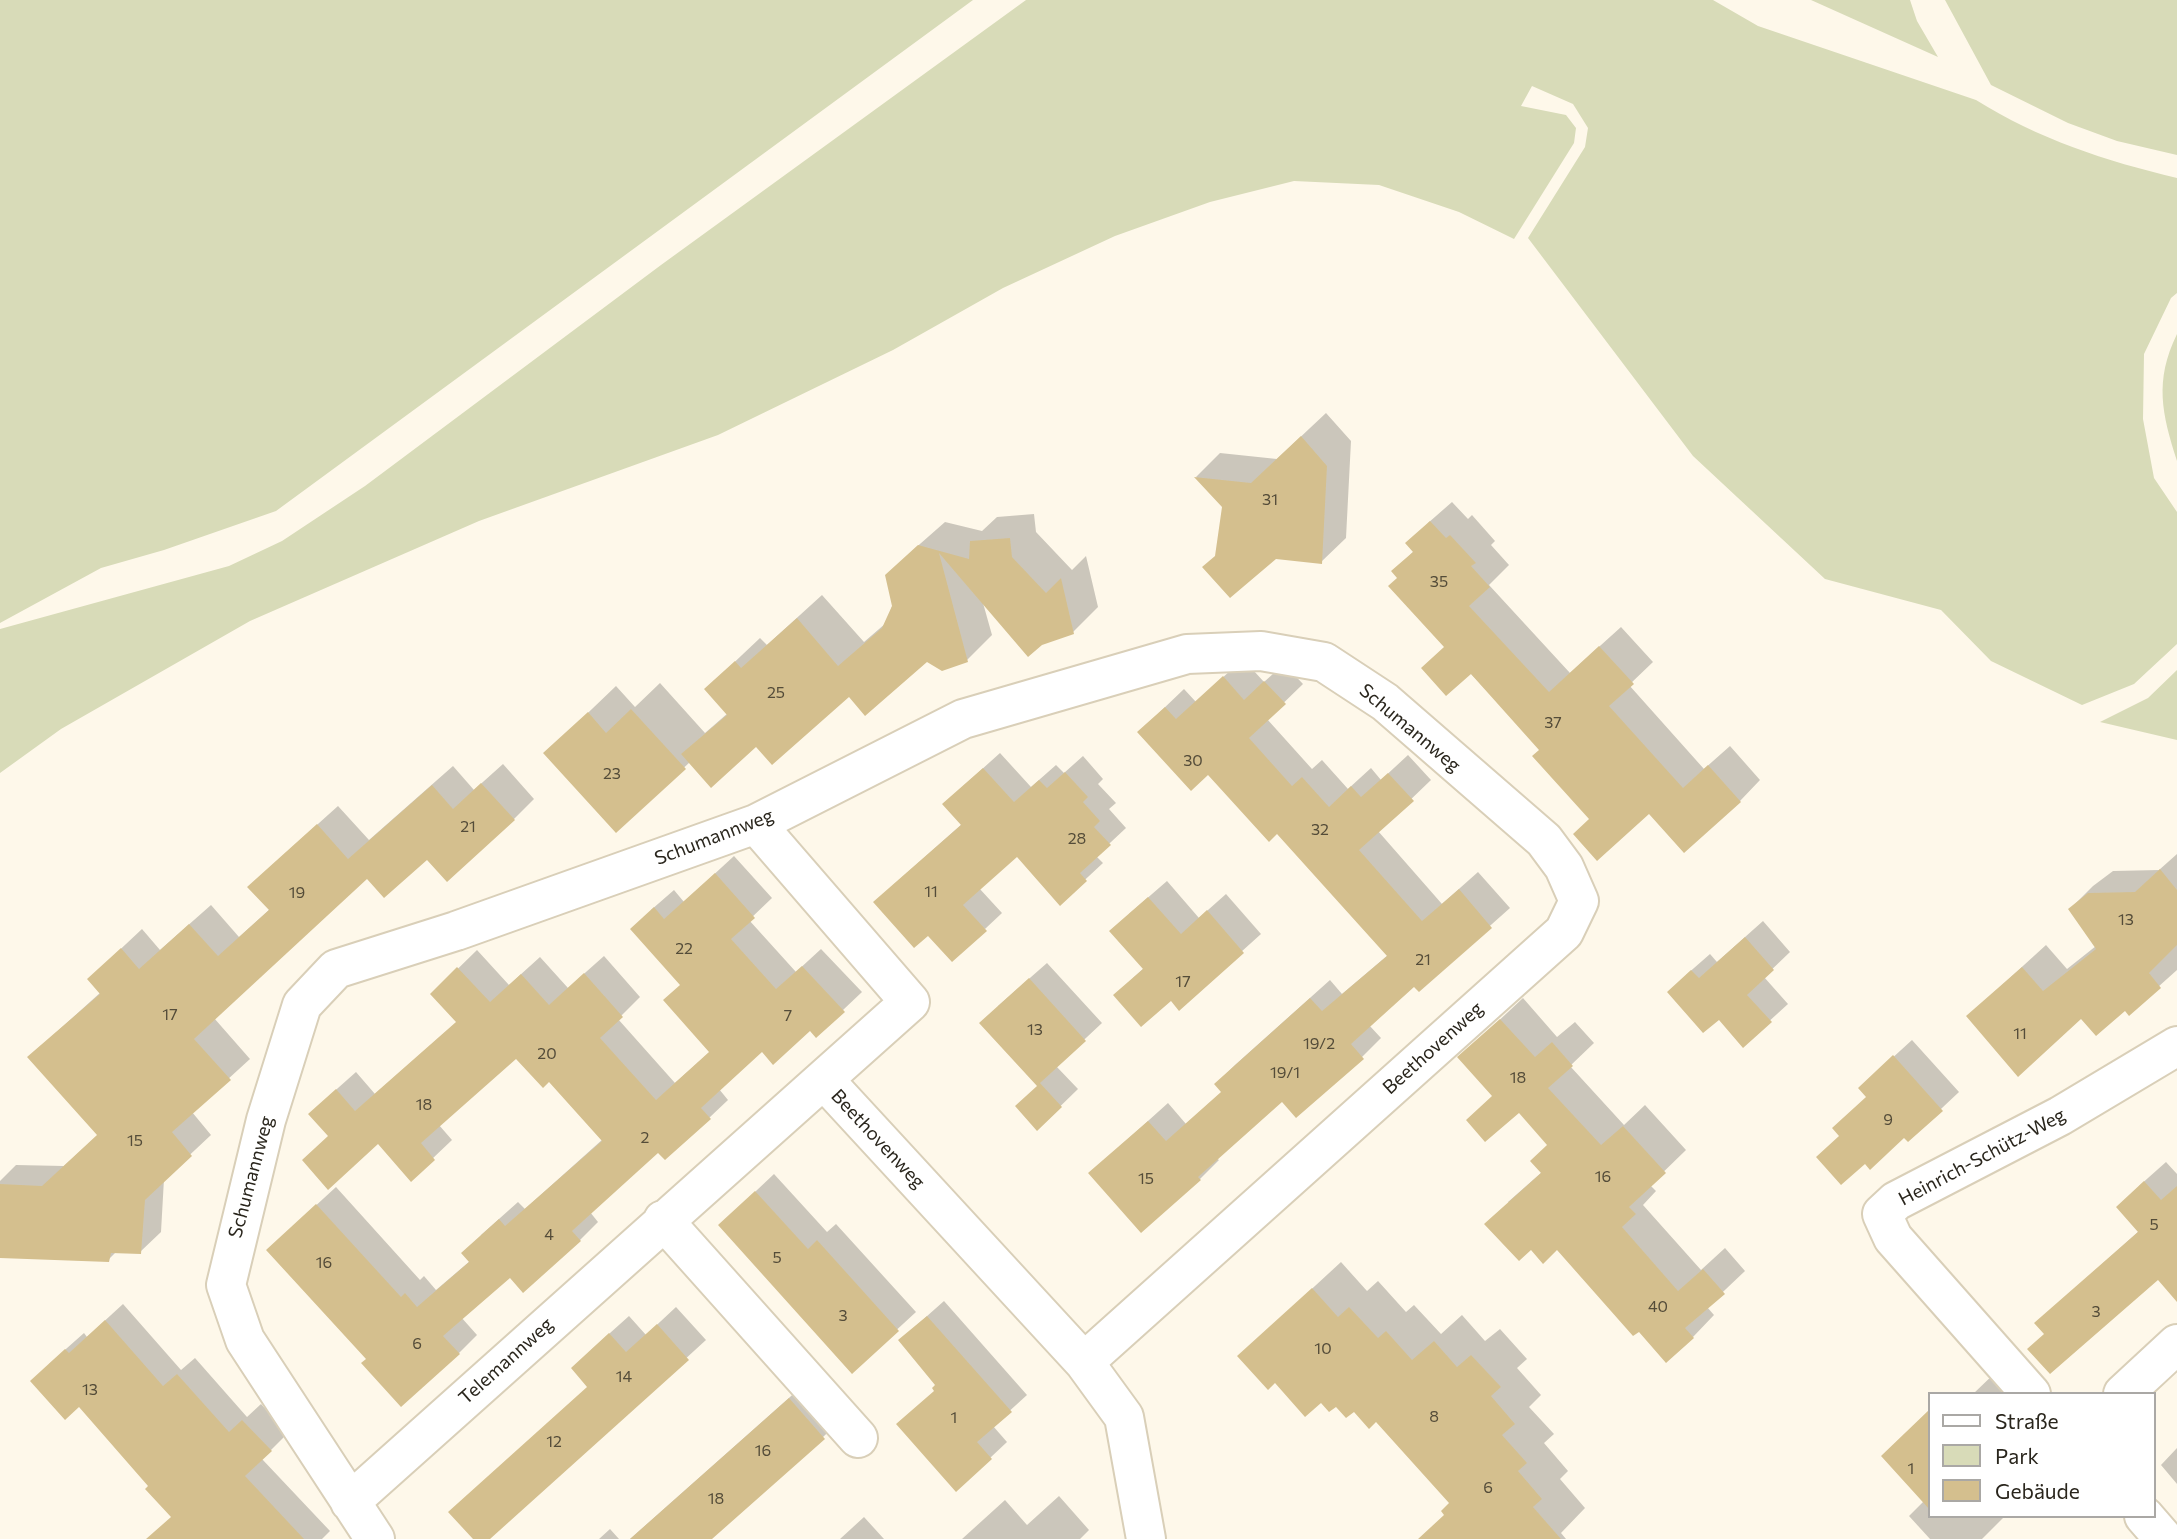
<!DOCTYPE html>
<meta charset="utf-8">
<style>
body{margin:0}
#map{position:relative;width:2177px;height:1539px;overflow:hidden;background:#fef8ea;font-family:Commissioner,sans-serif}
canvas{display:block}
.legend{position:absolute;left:1928px;top:1392px;width:228px;height:126px;box-sizing:border-box;background:#fff;border:2px solid #aaa8a5;margin:0;padding:9px 12px;list-style:none;font-size:21px;color:#2a261d}
.legend li{display:flex;align-items:center;gap:14px;height:35px}
.legend b{width:35px;border:2px solid #aaa8a5}
</style>
<div id="map">
<canvas width="2177" height="1539"></canvas>
<ul class="legend">
<li><b style="height:9px;background:#fff"></b>Straße</li>
<li><b style="height:19px;background:#d8dbb8"></b>Park</li>
<li><b style="height:19px;background:#d4bf8e"></b>Gebäude</li>
</ul>
</div>
<script>
const ctx = document.querySelector('canvas').getContext('2d');
ctx.lineJoin = 'round';
function paint(path, color) { ctx.fillStyle = color; ctx.fill(path, 'evenodd'); }
function stroke(path, color, width, dash) { ctx.strokeStyle = color; ctx.lineWidth = width; ctx.lineCap = dash ? 'butt' : 'round'; ctx.setLineDash(dash || []); ctx.stroke(path); }
function label(font, color, halo, rows, align = 'center') {
  ctx.font = font + ' Commissioner,sans-serif'; ctx.lineWidth = 5; ctx.setLineDash([]); ctx.textBaseline = 'middle'; ctx.strokeStyle = halo; ctx.fillStyle = color; for (const [text, x, y, turn = 0] of rows) {
    ctx.save(); ctx.translate(x, y); ctx.rotate((+turn || 0) * Math.PI / 180); ctx.textAlign = isNaN(turn) ? turn : align; if (halo) ctx.strokeText(text, 0, 0); ctx.fillText(text, 0, 0); ctx.restore();
  }
}
paint(new Path2D(`
 M 0,0 L 973,0 L 276,511 L 164,550 L 101,568 L 0,623 Z
 M 1026,0 L 1713,0 L 1758,26 L 1976,100 C 2038,139 2106,161 2177,178 L 2177,293 L 2171,298 L 2144,354 L 2143,419 L 2154,478 L 2177,512 L 2177,644 L 2134,684 L 2082,705 L 1991,661 L 1941,610 L 1825,579 L 1693,456 L 1528,238 L 1585,147 L 1588,128 L 1573,104 L 1532,86 L 1521,106 L 1566,115 L 1576,128 L 1574,143 L 1514,239 L 1459,212 L 1379,185 L 1294,181 L 1210,202 L 1115,236 L 1003,288 L 893,350 L 718,435 L 479,521 L 250,621 L 61,729 L 0,773 L 0,629 L 229,566 L 282,541 L 365,486 L 661,265 Z
 M 1811,0 L 1910,0 L 1917,21 L 1938,57 Z
 M 1945,0 L 2177,0 L 2177,155 L 2117,141 L 2068,123 L 1991,85 Z
 M 2177,334 L 2177,461 C 2162,414 2154,381 2177,334 Z
 M 2177,670 L 2177,740 L 2100,722 L 2148,698 Z`), '#d8dbb8');
paint(new Path2D(`
 M 1326,413 L 1351,441 L 1346,538 L 1321,562 L 1276,557 L 1196,477 L 1220,453 L 1277,459 Z
 M 1452,502 L 1468,519 L 1472,515 L 1495,541 L 1491,545 L 1509,565 L 1489,585 L 1570,673 L 1621,627 L 1653,662 L 1629,685 L 1704,769 L 1730,746 L 1760,780 L 1740,801 L 1590,818 L 1541,749 L 1445,646 L 1394,571 L 1414,551 L 1428,523 Z
 M 1034,514 L 1036,532 L 1072,570 L 1086,556 L 1098,607 L 1073,632 L 983,603 L 992,635 L 967,660 L 926,660 L 690,762 L 616,831 L 546,753 L 616,686 L 635,707 L 660,683 L 705,733 L 728,713 L 706,689 L 760,638 L 767,645 L 822,595 L 864,642 L 886,623 L 912,551 L 945,522 L 982,531 L 997,517 Z
 M 1243,659 L 1264,682 L 1284,664 L 1303,684 L 1267,719 L 1312,769 L 1322,760 L 1348,789 L 1371,768 L 1381,780 L 1408,755 L 1431,780 L 1378,831 L 1442,904 L 1478,872 L 1510,908 L 1419,989 L 1414,984 L 1369,1025 L 1381,1038 L 1362,1057 L 1282,1100 L 1216,1158 L 1219,1160 L 1200,1179 L 1090,1173 L 1168,1103 L 1186,1124 L 1223,1091 L 1216,1084 L 1235,1065 L 1330,980 L 1342,994 L 1388,955 L 1277,832 L 1208,773 L 1139,732 L 1184,689 L 1196,702 Z
 M 1000,753 L 1031,787 L 1056,765 L 1064,773 L 1083,756 L 1103,779 L 1098,784 L 1116,803 L 1109,809 L 1126,828 L 1096,856 L 1103,863 L 1060,903 L 1017,855 L 979,888 L 1002,913 L 985,929 L 892,886 L 962,824 L 961,788 Z
 M 503,764 L 534,799 L 514,819 L 427,857 L 367,877 L 214,1018 L 250,1059 L 192,1112 L 211,1135 L 164,1179 L 161,1232 L 140,1252 L 117,1251 L 108,1260 L 0,1256 L 0,1181 L 16,1165 L 64,1166 L 99,1134 L 29,1057 L 101,992 L 110,959 L 142,929 L 160,950 L 211,905 L 239,937 L 270,909 L 270,867 L 338,806 L 369,840 L 453,766 L 474,790 Z
 M 2177,854 L 2177,970 L 2129,1013 L 2125,1008 L 2082,1017 L 1968,1016 L 2046,945 L 2067,969 L 2096,946 L 2070,909 L 2093,886 L 2113,871 L 2159,870 Z
 M 734,856 L 772,898 L 749,920 L 796,972 L 821,949 L 862,992 L 843,1010 L 762,1049 L 719,1089 L 728,1100 L 709,1118 L 658,1151 L 590,1212 L 598,1222 L 580,1240 L 510,1275 L 461,1317 L 477,1335 L 459,1353 L 369,1358 L 287,1232 L 336,1187 L 420,1280 L 424,1276 L 436,1290 L 470,1261 L 481,1235 L 518,1202 L 525,1209 L 603,1139 L 550,1080 L 517,1057 L 439,1125 L 452,1140 L 411,1179 L 378,1142 L 329,1135 L 329,1096 L 356,1072 L 375,1094 L 458,1021 L 432,994 L 477,950 L 509,985 L 540,957 L 568,988 L 604,956 L 640,997 L 618,1019 L 675,1083 L 711,1051 L 651,910 L 674,890 L 684,902 Z
 M 1167,881 L 1199,918 L 1226,894 L 1261,934 L 1179,1008 L 1171,998 L 1133,978 L 1144,968 L 1129,914 Z
 M 1763,921 L 1790,952 L 1764,977 L 1788,1004 L 1743,1045 L 1686,975 L 1710,954 L 1717,962 Z
 M 1047,963 L 1102,1023 L 1056,1066 L 1078,1089 L 1038,1128 L 1039,1085 L 998,1006 Z
 M 1523,998 L 1557,1037 L 1575,1022 L 1594,1043 L 1570,1066 L 1624,1125 L 1645,1105 L 1686,1150 L 1650,1185 L 1656,1191 L 1643,1205 L 1701,1270 L 1725,1248 L 1745,1271 L 1707,1307 L 1714,1315 L 1693,1337 L 1639,1329 L 1508,1202 L 1542,1172 L 1549,1144 L 1519,1111 L 1493,1095 L 1460,1057 Z
 M 1912,1040 L 1959,1092 L 1908,1140 L 1904,1135 L 1841,1135 L 1868,1097 L 1878,1071 Z
 M 2166,1162 L 2177,1174 L 2177,1257 L 2046,1334 L 2036,1323 L 2139,1231 L 2139,1186 Z
 M 774,1174 L 827,1232 L 836,1224 L 916,1312 L 852,1371 L 720,1225 Z
 M 1341,1262 L 1367,1291 L 1378,1281 L 1406,1312 L 1414,1305 L 1441,1334 L 1462,1315 L 1485,1341 L 1500,1329 L 1527,1359 L 1517,1368 L 1541,1395 L 1529,1407 L 1554,1434 L 1544,1443 L 1568,1471 L 1560,1479 L 1585,1508 L 1561,1533 L 1566,1539 L 1442,1539 L 1451,1503 L 1377,1420 L 1275,1381 L 1239,1356 Z
 M 944,1301 L 1027,1395 L 993,1426 L 1007,1442 L 956,1490 L 937,1385 L 900,1340 Z
 M 123,1304 L 181,1370 L 195,1358 L 247,1417 L 261,1404 L 288,1433 L 262,1459 L 330,1531 L 322,1539 L 176,1539 L 173,1517 L 151,1485 L 49,1364 L 84,1333 L 87,1337 Z
 M 676,1307 L 706,1340 L 488,1539 L 475,1539 L 589,1386 L 591,1350 L 629,1316 L 646,1335 Z
 M 1998,1370 L 2020,1394 L 1973,1394 Z
 M 808,1381 L 842,1419 L 823,1437 L 709,1539 L 630,1539 Z
 M 1930,1410 L 1930,1516 L 2005,1516 L 1982,1539 L 1930,1539 L 1909,1516 L 1924,1501 L 1911,1429 Z
 M 2177,1448 L 2177,1484 L 2161,1465 Z
 M 1059,1496 L 1089,1530 L 1080,1539 L 962,1539 L 1005,1500 L 1027,1525 Z
 M 864,1517 L 884,1539 L 840,1539 Z
 M 610,1529 L 619,1539 L 599,1539 Z`), '#0003');
paint(new Path2D(`
 M 1301,436 L 1327,466 L 1322,564 L 1276,559 L 1230,598 L 1202,567 L 1215,556 L 1222,507 L 1194,477 L 1251,483 Z
 M 1430,521 L 1446,538 L 1450,535 L 1476,563 L 1471,566 L 1490,587 L 1469,606 L 1549,692 L 1599,646 L 1634,684 L 1609,706 L 1683,788 L 1708,765 L 1741,802 L 1684,853 L 1649,814 L 1597,861 L 1573,834 L 1589,819 L 1532,756 L 1539,750 L 1471,674 L 1446,696 L 1421,668 L 1444,647 L 1388,586 L 1397,578 L 1391,571 L 1413,552 L 1405,543 Z
 M 1010,538 L 1012,557 L 1046,593 L 1061,578 L 1074,634 L 1042,645 L 1028,657 L 939,553 L 968,662 L 942,671 L 927,662 L 865,716 L 849,697 L 772,765 L 756,747 L 711,788 L 681,754 L 727,715 L 704,689 L 735,661 L 741,668 L 797,618 L 838,666 L 882,628 L 892,606 L 885,575 L 918,545 L 969,559 L 970,541 Z
 M 1223,676 L 1244,700 L 1264,681 L 1286,704 L 1249,738 L 1292,786 L 1302,777 L 1329,807 L 1351,786 L 1361,797 L 1388,773 L 1414,801 L 1359,850 L 1422,921 L 1459,889 L 1492,928 L 1419,992 L 1414,987 L 1351,1044 L 1364,1059 L 1296,1118 L 1282,1102 L 1198,1177 L 1201,1180 L 1141,1233 L 1088,1173 L 1148,1121 L 1166,1141 L 1221,1092 L 1214,1084 L 1310,998 L 1322,1011 L 1387,956 L 1277,834 L 1269,842 L 1208,775 L 1191,791 L 1137,732 L 1165,707 L 1176,719 Z
 M 631,709 L 686,769 L 616,833 L 543,753 L 588,712 L 606,733 Z
 M 983,768 L 1014,802 L 1039,780 L 1047,788 L 1065,772 L 1088,797 L 1083,802 L 1100,821 L 1094,827 L 1111,845 L 1080,873 L 1087,881 L 1060,906 L 1017,857 L 963,905 L 987,931 L 952,962 L 928,936 L 914,948 L 873,902 L 961,825 L 942,804 Z
 M 481,783 L 515,820 L 447,882 L 427,860 L 384,898 L 367,879 L 194,1039 L 231,1080 L 172,1132 L 192,1156 L 145,1200 L 141,1254 L 111,1253 L 109,1262 L 0,1258 L 0,1184 L 42,1186 L 97,1135 L 27,1057 L 100,994 L 87,979 L 121,948 L 139,969 L 189,924 L 218,956 L 269,910 L 247,887 L 317,824 L 348,859 L 432,785 L 453,809 Z
 M 2160,869 L 2177,890 L 2177,945 L 2149,973 L 2161,988 L 2129,1016 L 2125,1011 L 2096,1036 L 2081,1019 L 2018,1077 L 1966,1016 L 2022,967 L 2043,991 L 2096,949 L 2068,909 L 2088,893 L 2135,892 Z
 M 715,873 L 755,918 L 731,939 L 776,989 L 802,966 L 845,1012 L 816,1038 L 810,1031 L 773,1065 L 762,1052 L 701,1108 L 711,1119 L 665,1160 L 658,1153 L 572,1231 L 581,1241 L 523,1293 L 510,1278 L 443,1336 L 460,1354 L 401,1407 L 361,1363 L 366,1359 L 266,1250 L 316,1204 L 401,1297 L 405,1293 L 417,1307 L 469,1262 L 461,1253 L 499,1219 L 505,1226 L 602,1141 L 549,1082 L 543,1088 L 516,1059 L 421,1143 L 435,1160 L 411,1182 L 378,1144 L 328,1190 L 302,1160 L 328,1136 L 308,1114 L 336,1089 L 355,1111 L 456,1022 L 430,994 L 457,967 L 490,1002 L 521,974 L 549,1005 L 584,973 L 623,1017 L 600,1038 L 656,1100 L 709,1052 L 663,1000 L 680,985 L 630,929 L 654,907 L 664,919 Z
 M 1148,897 L 1181,934 L 1207,910 L 1244,953 L 1179,1011 L 1171,1001 L 1141,1027 L 1113,995 L 1143,969 L 1109,931 Z
 M 1745,937 L 1774,970 L 1747,995 L 1772,1022 L 1743,1048 L 1719,1020 L 1703,1033 L 1667,992 L 1691,970 L 1699,978 Z
 M 1029,978 L 1086,1041 L 1040,1083 L 1062,1107 L 1037,1131 L 1015,1106 L 1037,1086 L 979,1023 Z
 M 1500,1019 L 1535,1057 L 1552,1042 L 1573,1066 L 1548,1088 L 1601,1145 L 1623,1126 L 1666,1173 L 1629,1207 L 1636,1214 L 1622,1227 L 1678,1291 L 1703,1269 L 1725,1294 L 1685,1328 L 1694,1338 L 1666,1363 L 1639,1332 L 1633,1336 L 1557,1250 L 1543,1264 L 1531,1250 L 1519,1261 L 1484,1224 L 1541,1173 L 1530,1161 L 1547,1145 L 1519,1113 L 1485,1142 L 1466,1120 L 1492,1096 L 1457,1057 Z
 M 1893,1055 L 1943,1111 L 1908,1142 L 1904,1138 L 1870,1170 L 1865,1164 L 1841,1185 L 1816,1157 L 1839,1136 L 1832,1128 L 1866,1097 L 1858,1088 Z
 M 2144,1181 L 2161,1200 L 2177,1186 L 2177,1302 L 2158,1280 L 2050,1374 L 2027,1349 L 2044,1334 L 2034,1323 L 2138,1232 L 2116,1207 Z
 M 755,1191 L 808,1249 L 817,1240 L 899,1331 L 852,1374 L 718,1225 Z
 M 1312,1288 L 1338,1317 L 1349,1307 L 1378,1338 L 1386,1331 L 1412,1360 L 1434,1341 L 1457,1367 L 1471,1355 L 1501,1387 L 1491,1396 L 1515,1424 L 1502,1435 L 1527,1463 L 1518,1471 L 1542,1499 L 1533,1507 L 1561,1539 L 1418,1539 L 1444,1515 L 1441,1511 L 1449,1503 L 1376,1422 L 1369,1429 L 1354,1412 L 1346,1418 L 1336,1407 L 1329,1412 L 1321,1403 L 1305,1417 L 1275,1383 L 1268,1390 L 1237,1356 Z
 M 927,1316 L 1012,1412 L 977,1442 L 992,1459 L 956,1492 L 896,1424 L 934,1391 L 932,1388 L 935,1385 L 898,1340 Z
 M 105,1320 L 163,1386 L 177,1374 L 229,1432 L 242,1420 L 272,1451 L 245,1476 L 304,1539 L 146,1539 L 171,1517 L 145,1489 L 148,1486 L 79,1407 L 65,1420 L 30,1381 L 65,1349 L 69,1353 Z
 M 657,1324 L 689,1360 L 490,1539 L 473,1539 L 448,1512 L 587,1387 L 571,1368 L 609,1333 L 626,1352 Z
 M 789,1398 L 825,1439 L 712,1539 L 630,1539 Z
 M 1930,1409 L 1930,1510 L 1881,1456 Z`), '#d4bf8e');
const minor = new Path2D(`
 M 825,1081 L 1084,1362 L 1124,1417 L 1146,1539
 M 663,1220 L 858,1438
 M 2031,1394 L 1893,1238 L 1882,1214 L 1896,1201 L 2060,1116 L 2177,1046
 M 2123,1394 L 2177,1344
 M 350,1502 L 910,1002 L 756,824
 M 2144,1516 L 2164,1539
 M 375,1539 L 245,1340 L 226,1285 L 266,1120 L 302,1005 L 336,969 L 456,931 L 756,824 L 963,719 L 1187,654 L 1261,651 L 1324,662 L 1385,702 L 1544,840 L 1564,867 L 1579,901 L 1564,932 L 1084,1362`);
stroke(minor, '#d9cfb8', 42);
stroke(minor, '#fff', 38);
label('16px', '#544c39', null, [
 ["31",1270,500],
 ["35",1439,582],
 ["25",776,693],
 ["37",1553,723],
 ["30",1193,761],
 ["23",612,774],
 ["21",468,827],
 ["32",1320,830],
 ["28",1077,839],
 ["11",931,892],
 ["19",297,893],
 ["13",2126,920],
 ["22",684,949],
 ["21",1423,960],
 ["17",1183,982],
 ["17",170,1015],
 ["7",788,1016],
 ["13",1035,1030],
 ["11",2020,1034],
 ["19/2",1319,1044],
 ["20",547,1054],
 ["19/1",1285,1073],
 ["18",1518,1078],
 ["18",424,1105],
 ["9",1888,1120],
 ["2",645,1138],
 ["15",135,1141],
 ["16",1603,1177],
 ["15",1146,1179],
 ["5",2154,1225],
 ["4",549,1235],
 ["5",777,1258],
 ["16",324,1263],
 ["40",1658,1307],
 ["3",2096,1312],
 ["3",843,1316],
 ["6",417,1344],
 ["10",1323,1349],
 ["14",624,1377],
 ["13",90,1390],
 ["8",1434,1417],
 ["1",954,1418],
 ["12",554,1442],
 ["16",763,1451],
 ["1",1911,1469],
 ["6",1488,1488],
 ["18",716,1499]
]);
label('19px', '#2a261d', '#fff', [
 ["Schumannweg",1410,728,40],
 ["Schumannweg",714,837,-21],
 ["Beethovenweg",1433,1048,-42],
 ["Beethovenweg",878,1139,47],
 ["Heinrich-Schütz-Weg",1982,1157,-28],
 ["Schumannweg",251,1177,-75],
 ["Telemannweg",506,1361,-42]
]);
</script>
